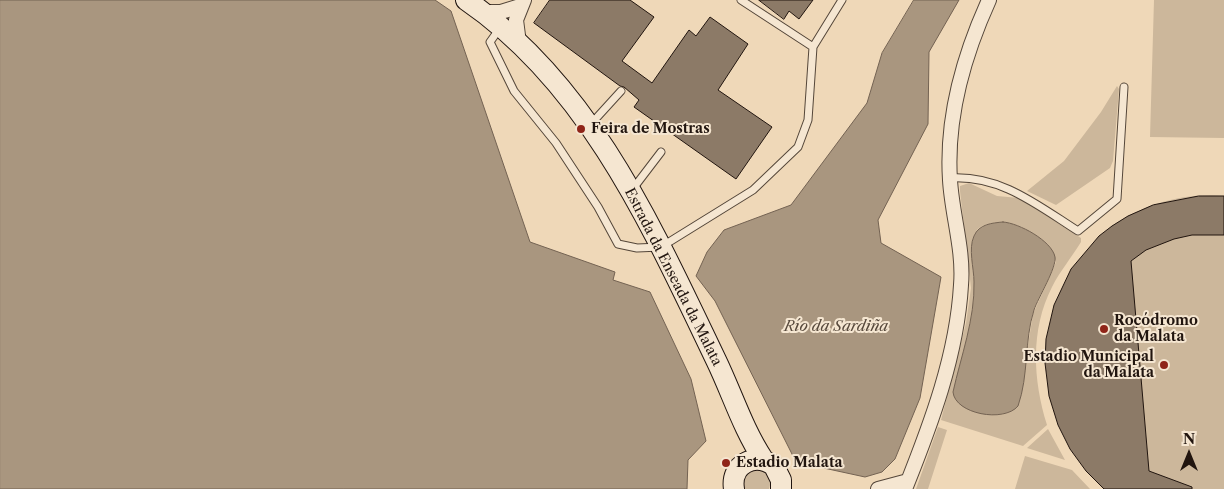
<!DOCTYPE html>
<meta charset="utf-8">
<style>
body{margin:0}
#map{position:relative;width:1224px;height:489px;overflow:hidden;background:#efd8b8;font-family:"Libre Caslon Text",serif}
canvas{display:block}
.north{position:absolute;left:1164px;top:429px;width:50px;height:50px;-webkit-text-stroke:4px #f5e6d1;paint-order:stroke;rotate:0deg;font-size:14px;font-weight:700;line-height:20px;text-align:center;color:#21150f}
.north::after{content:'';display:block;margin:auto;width:18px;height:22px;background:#21150f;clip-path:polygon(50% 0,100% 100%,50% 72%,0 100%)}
</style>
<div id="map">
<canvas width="1224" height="489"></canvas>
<div class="north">N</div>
</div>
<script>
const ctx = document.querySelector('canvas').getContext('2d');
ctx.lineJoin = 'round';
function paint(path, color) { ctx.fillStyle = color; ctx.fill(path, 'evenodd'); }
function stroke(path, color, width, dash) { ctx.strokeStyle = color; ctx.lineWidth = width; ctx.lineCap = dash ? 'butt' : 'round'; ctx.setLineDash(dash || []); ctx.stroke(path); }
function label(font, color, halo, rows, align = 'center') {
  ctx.font = font + ' "Libre Caslon Text",serif'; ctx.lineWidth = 4; ctx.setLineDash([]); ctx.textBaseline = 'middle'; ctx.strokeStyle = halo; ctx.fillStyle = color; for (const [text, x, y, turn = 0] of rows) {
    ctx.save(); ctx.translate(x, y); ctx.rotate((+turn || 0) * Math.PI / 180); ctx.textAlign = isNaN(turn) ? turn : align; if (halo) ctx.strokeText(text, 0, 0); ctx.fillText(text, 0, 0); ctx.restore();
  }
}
paint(new Path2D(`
 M 1154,0 L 1224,0 L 1224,138 L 1150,137 Z
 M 1117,86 L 1119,89 L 1113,161 L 1110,168 L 1056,205 L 1027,191 L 1064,161 L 1101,112 Z
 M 969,183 L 997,196 L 1019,198 L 1081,238 L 1081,242 C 1072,257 1060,271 1052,287 C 1030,330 1033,380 1047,425 L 1023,446 L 941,420 L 966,323 L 971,288 L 960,191 L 960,186 ZM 1003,222 L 1022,227 L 1048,245 L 1056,262 L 1033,314 L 1019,402 L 1008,413 L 1000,415 L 974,411 L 957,401 L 953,392 C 962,356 975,319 974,282 C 974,265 966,243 978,229 C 984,223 995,223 1003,222 Z
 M 1224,196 L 1224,489 L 1115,489 L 1112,226 C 1143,204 1186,192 1224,196 Z
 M 938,427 L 947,430 L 928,489 L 916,489 Z
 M 1048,429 L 1065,460 L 1027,448 Z
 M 1025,456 L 1072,470 L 1090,489 L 1015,489 Z
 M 755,468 L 768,473 L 771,481 L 769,489 L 744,489 L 744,475 Z`), '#ccb79b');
const water = new Path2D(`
 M 0,0 L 435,0 L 451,11 L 530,242 L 615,272 L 613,280 L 650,292 L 691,379 L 706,441 L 688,460 L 687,489 L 0,489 Z
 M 914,0 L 959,0 L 929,52 L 928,124 L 878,220 L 881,243 L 941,277 L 920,398 L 895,459 L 882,472 L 865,477 L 796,462 L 715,301 L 696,276 L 707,252 L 724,230 L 791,205 L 867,103 L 882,53 Z
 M 1003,222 C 1019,223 1052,241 1055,257 C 1057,267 1038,298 1034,310 C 1024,341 1029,375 1018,406 C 1004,423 955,414 953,392 C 961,356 975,319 974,282 C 974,268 968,249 974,236 C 979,224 992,223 1003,222 Z`);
paint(water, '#a9967f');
stroke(water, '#736252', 1);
const building = new Path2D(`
 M 550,0 L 630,0 L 654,17 L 622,61 L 652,83 L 689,30 L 696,36 L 710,17 L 748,44 L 718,90 L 772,127 L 736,179 L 634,107 L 639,100 L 624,87 L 620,86 L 534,23 Z
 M 759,0 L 813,0 L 799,19 L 789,11 L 784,19 Z
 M 1199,196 L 1224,196 L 1224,235 L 1192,235 L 1174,239 L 1146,250 L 1131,261 L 1149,471 L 1192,487 L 1192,489 L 1104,489 L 1086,471 L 1070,449 L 1058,425 L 1049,396 L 1045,363 L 1046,339 L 1054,305 L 1071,269 L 1099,236 L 1112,226 L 1128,216 L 1153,205 Z`);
paint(building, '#8c7a67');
stroke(building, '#21150f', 1);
const lane = new Path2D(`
 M 741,0 L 813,47
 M 500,28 L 490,42 L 514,91 L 556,143 L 598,207 L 618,244 L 637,248 L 661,247 L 753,190 L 798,147 L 808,120 L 813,47 L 842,0
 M 590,125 L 621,91
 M 950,178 C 1001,175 1037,205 1078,231 L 1117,199 L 1124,87
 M 632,190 L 661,152`);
const street = new Path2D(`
 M 484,12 L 501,12 L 520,6
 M 519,43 L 516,20 L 524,0
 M 878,489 L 908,481
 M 905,489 C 931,424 957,355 961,285 C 964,250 952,215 950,180 C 946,119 964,55 989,0`);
const secondary = new Path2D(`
 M 466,0 C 590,85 653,229 716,360 C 732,393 743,429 763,459
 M 734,489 C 730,464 755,452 774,466 L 781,480 L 781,489`);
stroke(lane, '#544639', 9);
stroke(street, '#544639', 16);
stroke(secondary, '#21150f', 22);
stroke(lane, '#f5e6d1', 7);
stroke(street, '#f5e6d1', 14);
stroke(secondary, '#f5e6d1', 20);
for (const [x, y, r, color] of [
 [581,129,5,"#8f2418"],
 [1104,329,5,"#8f2418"],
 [1164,365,5,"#8f2418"],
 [726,463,5,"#8f2418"]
]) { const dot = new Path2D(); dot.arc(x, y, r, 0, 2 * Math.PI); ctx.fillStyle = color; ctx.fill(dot); stroke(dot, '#f5e6d1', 2); }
label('bold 14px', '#21150f', '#f5e6d1', [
 ["Feira de Mostras",591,129],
 ["Rocódromo",1114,321],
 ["da Malata",1114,337],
 ["Estadio Municipal",1154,357,"right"],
 ["da Malata",1154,373,"right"],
 ["Estadio Malata",736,463]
], 'left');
label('14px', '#21150f', '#f5e6d1', [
 ["Estrada da Enseada da Malata",673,277,63]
]);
label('italic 15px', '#57493c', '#f5e6d1', [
 ["Río da Sardiña",836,327]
]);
</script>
